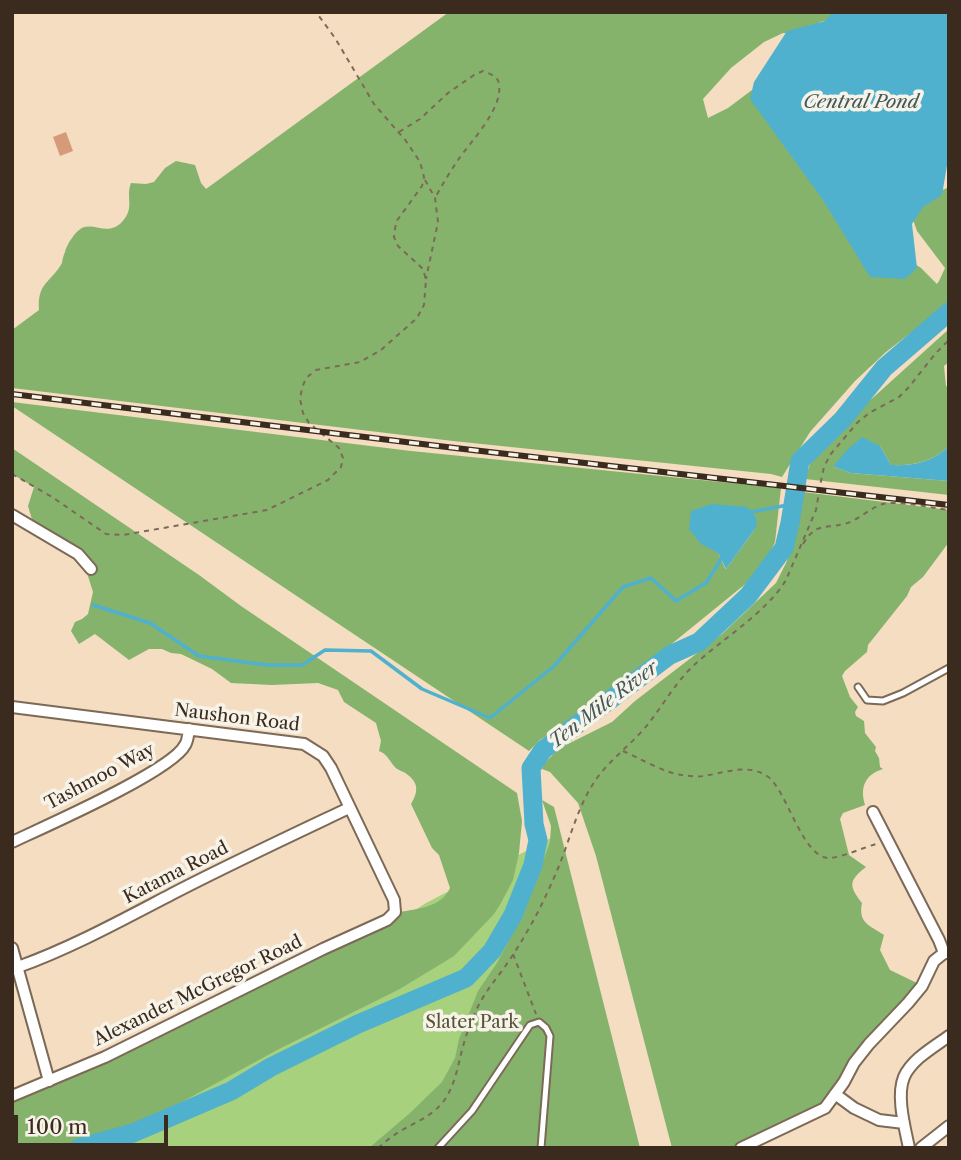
<!DOCTYPE html>
<style>
body{margin:0}
#map{position:relative;width:961px;height:1160px;overflow:hidden;background:#f4ddc1;font-family:"Libre Caslon Text",serif}
canvas{display:block}
.frame{position:absolute;inset:0;border:14px solid #3b2a1e;pointer-events:none}
.scale{position:absolute;left:14px;top:1115px;width:154px;height:32px;box-sizing:border-box;border:4px solid #3b2a1e;border-top:0;padding-left:9px;font-size:21px;line-height:24px;white-space:nowrap;color:#3b2a1e;-webkit-text-stroke:5px #f7f3e8;paint-order:stroke}
</style>
<div id="map">
<canvas width="961" height="1160"></canvas>
<div class="frame"></div>
<div class="scale">100 m</div>
</div>
<script>
const ctx = document.querySelector('canvas').getContext('2d');
ctx.lineJoin = 'round';
function paint(path, color) { ctx.fillStyle = color; ctx.fill(path, 'evenodd'); }
function stroke(path, color, width, dash) { ctx.strokeStyle = color; ctx.lineWidth = width; ctx.lineCap = dash ? 'butt' : 'round'; ctx.setLineDash(dash || []); ctx.stroke(path); }
function label(font, color, halo, rows, align = 'center') {
  ctx.font = font + ' "Libre Caslon Text",serif'; ctx.lineWidth = 7; ctx.setLineDash([]); ctx.textBaseline = 'middle'; ctx.strokeStyle = halo; ctx.fillStyle = color; for (const [text, x, y, turn = 0] of rows) {
    ctx.save(); ctx.translate(x, y); ctx.rotate((+turn || 0) * Math.PI / 180); ctx.textAlign = isNaN(turn) ? turn : align; if (halo) ctx.strokeText(text, 0, 0); ctx.fillText(text, 0, 0); ctx.restore();
  }
}
paint(new Path2D(`
 M 553,837 L 633,1148 L 12,1148 L 372,938 L 426,903 Z`), '#a7d17d');
paint(new Path2D(`
 M 449,12 L 852,12 L 842,17 L 820,22 L 801,34 L 783,33 L 764,42 L 731,68 L 703,99 L 708,118 L 728,108 L 756,87 L 887,157 L 906,258 L 921,268 L 937,284 L 939,281 L 945,268 L 917,231 L 910,211 L 921,200 L 949,187 L 949,303 L 886,352 L 855,381 L 810,432 L 782,477 L 771,474 L 453,441 L 12,388 L 12,330 L 39,310 C 37,282 51,283 62,263 C 62,261 64,254 65,252 C 67,244 76,230 84,227 C 97,224 108,235 121,223 C 136,208 125,198 131,183 L 146,184 L 154,182 L 165,168 L 176,161 L 195,165 L 201,183 L 206,189 Z
 M 949,329 L 949,362 L 944,366 L 946,386 L 949,388 L 949,446 C 933,462 912,466 891,465 L 880,446 L 834,467 L 851,473 L 949,481 L 949,495 L 805,479 L 810,464 L 835,432 Z
 M 12,402 L 411,451 L 781,488 L 775,542 L 767,560 L 754,577 L 610,694 L 540,740 L 529,751 L 12,406 ZM 755,529 L 726,569 L 725,568 L 718,553 Z
 M 12,448 L 199,575 L 241,606 L 517,793 L 522,821 L 519,853 L 513,880 L 501,903 L 494,914 L 454,956 L 398,990 L 279,1049 L 145,1122 L 73,1148 L 12,1148 L 12,1096 L 399,912 C 417,909 442,907 450,888 L 439,855 L 432,848 L 411,804 C 417,794 420,784 408,775 C 404,771 398,771 394,766 C 389,760 387,754 379,751 L 381,741 L 376,723 L 344,702 L 338,690 L 318,683 L 272,685 L 231,683 L 212,669 L 181,654 L 171,653 L 162,649 L 149,649 L 129,660 L 95,634 L 79,644 L 71,631 L 75,622 L 82,619 L 88,614 L 93,592 L 87,573 L 90,561 L 33,523 L 28,506 L 34,487 L 12,474 Z
 M 803,492 L 949,510 L 949,542 L 923,577 L 911,587 L 907,596 L 868,645 L 867,652 L 845,671 L 842,676 L 850,697 L 858,707 L 855,712 L 856,716 L 864,721 L 865,733 L 876,747 L 875,751 L 879,758 L 880,767 L 883,769 C 864,775 860,788 865,805 L 843,813 L 840,819 L 849,855 L 866,867 C 848,881 849,886 862,903 C 858,923 869,925 884,935 L 880,950 L 890,970 L 919,984 L 869,1043 L 836,1097 L 739,1148 L 672,1148 L 596,856 L 578,803 L 550,772 L 542,769 L 544,764 L 558,749 L 612,722 L 635,701 L 722,634 L 776,583 L 787,561 L 797,529 Z
 M 542,800 L 554,807 L 640,1148 L 369,1148 L 410,1113 L 442,1082 L 455,1058 L 459,1039 L 478,991 L 497,963 L 526,908 L 550,842 L 551,826 Z`), '#85b36c');
paint(new Path2D(`
 M 833,12 L 949,12 L 949,154 L 942,195 L 923,207 L 912,224 L 917,268 L 905,279 L 870,277 L 823,200 L 750,99 L 754,82 L 787,31 L 825,21 Z
 M 862,437 L 880,446 L 891,465 C 913,466 933,462 949,446 L 949,481 L 851,473 L 834,467 L 835,464 L 848,449 Z
 M 712,504 L 747,507 C 754,514 760,519 755,529 L 726,569 L 718,553 L 701,544 L 689,529 L 691,511 Z`), '#4fb1cd');
stroke(new Path2D(`
 M 749,514 L 751,512 L 793,504
 M 93,605 L 150,623 L 199,656 L 267,665 L 302,665 L 325,650 L 371,651 L 422,689 L 490,718 L 554,666 L 623,587 L 651,578 L 676,601 L 706,583 L 723,556`), '#4fb1cd', 3.5);
stroke(new Path2D(`
 M 79,1148 L 133,1133 L 231,1091 L 271,1067 L 358,1024 L 466,978 L 492,951 L 513,915 L 533,865 L 538,840 L 534,824 L 531,768 L 543,750 L 670,655 L 699,642 L 748,596 L 784,548 L 790,523 L 800,461 L 843,419 L 884,368 L 949,312`), '#4fb1cd', 19);
paint(new Path2D(`
 M 66,132 L 73,151 L 60,156 L 53,137 Z`), '#d79a78');
const lane = new Path2D(`
 M 858,687 L 867,700 L 883,701 L 903,693 L 949,668
 M 438,1148 L 472,1111 L 530,1025 L 539,1022 L 546,1028 L 550,1036 L 541,1148`);
const street = new Path2D(`
 M 12,515 L 78,554 L 91,569
 M 12,707 L 304,744 L 323,756 L 331,768 L 394,900 L 395,912 L 387,920 L 323,949 L 105,1057 L 12,1096
 M 873,812 L 939,940 L 944,953
 M 12,842 C 44,827 172,771 185,745 C 188,741 188,734 189,729
 M 12,948 L 49,1081
 M 18,967 C 71,948 122,920 172,894 C 230,864 290,836 349,808
 M 835,1094 L 854,1108 L 879,1120 L 904,1123
 M 741,1148 L 825,1108 L 844,1082 L 854,1063 L 869,1044 L 908,1003 L 922,986 L 934,961 L 944,953 L 949,953
 M 909,1148 C 905,1128 896,1096 904,1077 C 912,1059 934,1047 949,1036
 M 921,1148 L 949,1126`);
stroke(lane, '#7c6957', 9);
stroke(street, '#7c6957', 14);
stroke(new Path2D(`
 M 399,132 L 420,119 L 448,93 L 474,75 L 483,71 C 490,74 498,76 499,84 C 503,109 471,141 458,160 C 450,172 442,185 435,198
 M 425,180 L 435,198 L 438,222 L 426,279
 M 12,474 L 52,497 L 106,534 L 123,535 L 267,510 L 328,480 L 341,467 L 343,458 L 339,448 L 309,423 L 303,413 L 300,399 L 302,388 L 306,378 L 316,370 L 360,362 L 381,350 L 417,318 L 424,305 L 426,280 L 423,269 L 398,246 L 394,237 L 396,222 L 422,186 L 424,177 L 420,162 L 406,141 L 374,104 L 335,38 L 316,12
 M 803,544 C 816,523 822,529 844,524 C 858,521 869,508 883,504 C 896,500 933,508 949,510
 M 623,751 C 639,758 667,774 682,775 C 689,776 697,777 704,776 C 724,773 747,763 767,776 C 787,789 802,859 830,858 C 843,857 862,848 876,844
 M 513,954 L 536,1014
 M 378,1148 C 385,1142 392,1136 399,1132 C 415,1122 431,1117 443,1102 C 456,1085 458,1063 464,1043 C 467,1032 471,1022 475,1013 C 482,996 493,983 504,968 C 514,954 523,939 532,923 C 542,905 551,885 559,866 C 571,836 578,805 597,778 C 610,760 629,746 644,729 C 661,709 674,684 693,666 C 722,639 766,613 786,580 L 816,510 L 821,481 L 824,467 L 830,455 L 857,423 L 869,413 L 899,397 L 909,387 L 935,354 L 949,340`), '#7c6957', 2, [5, 5]);
stroke(lane, '#fff', 5);
stroke(street, '#fff', 10);
const rail = new Path2D(`
 M 12,394 L 455,448 L 949,505`);
stroke(rail, '#3b2a1e', 6);
stroke(rail, '#f7f3e8', 3.5, [10]);
label('18px', '#3b2a1e', '#f7f3e8', [
 ["Naushon Road",237,718,7],
 ["Tashmoo Way",100,777,-28],
 ["Katama Road",176,873,-27],
 ["Alexander McGregor Road",198,991,-26]
]);
label('18px', '#565436', '#f7f3e8', [
 ["Slater Park",472,1023]
]);
label('italic 19px', '#42595b', '#f7f3e8', [
 ["Central Pond",861,103],
 ["Ten Mile River",604,705,-37]
]);
</script>
